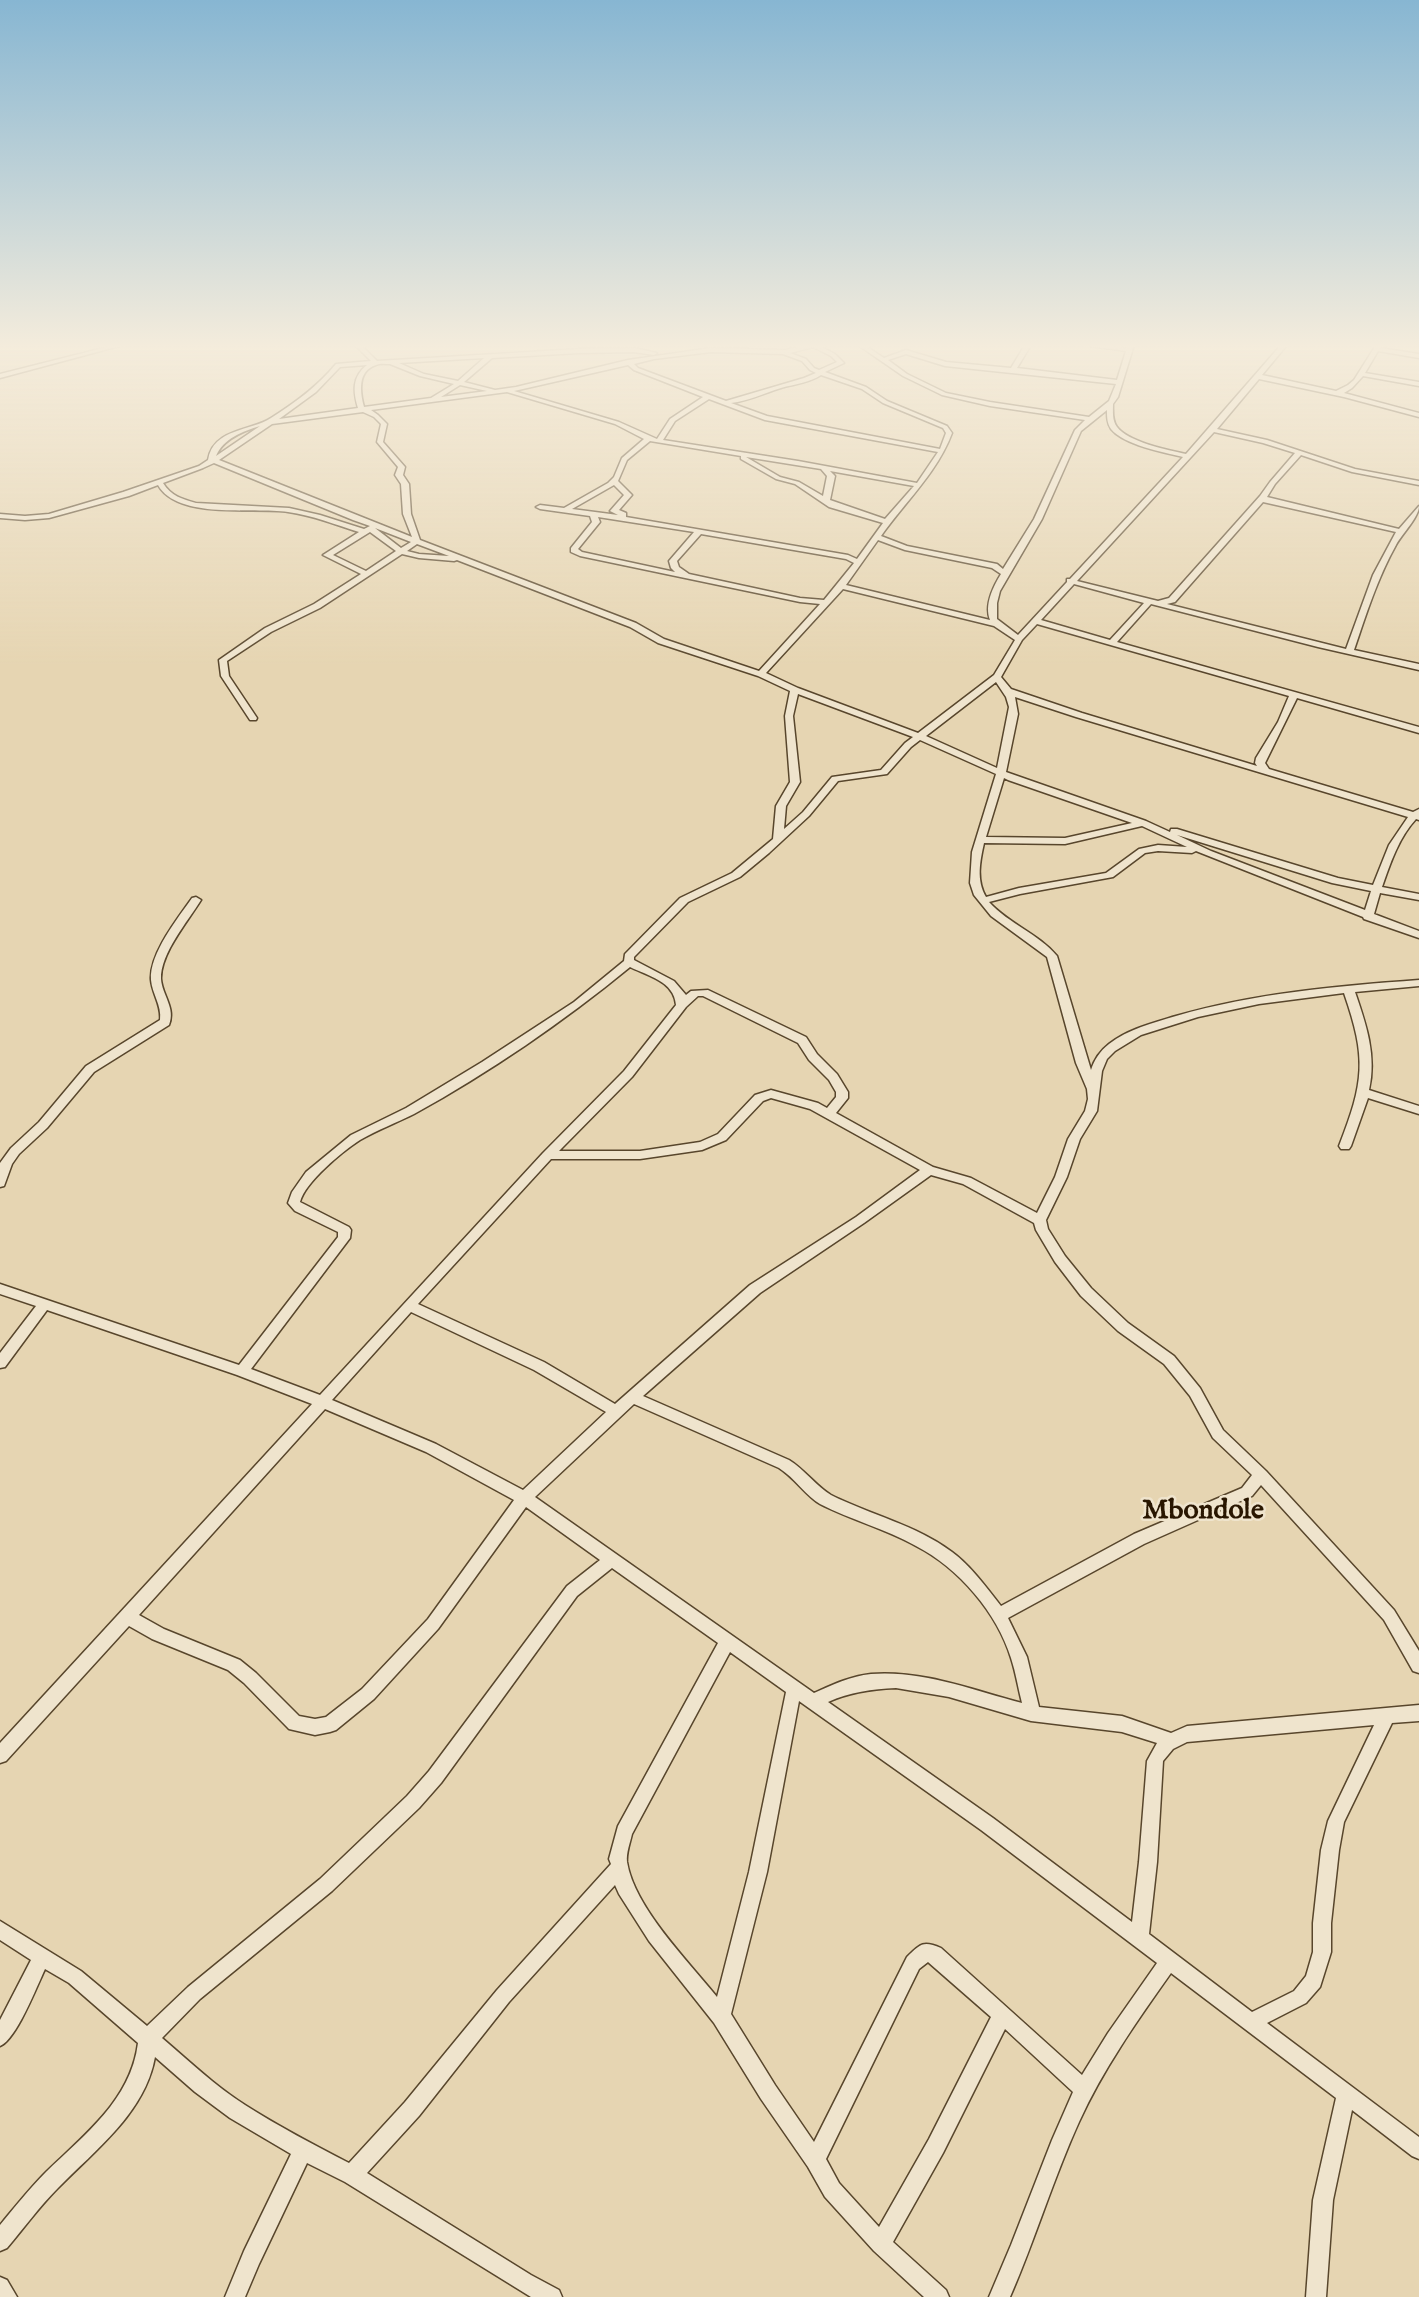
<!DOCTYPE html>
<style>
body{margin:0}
canvas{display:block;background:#e6d5b2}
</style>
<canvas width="1419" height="2297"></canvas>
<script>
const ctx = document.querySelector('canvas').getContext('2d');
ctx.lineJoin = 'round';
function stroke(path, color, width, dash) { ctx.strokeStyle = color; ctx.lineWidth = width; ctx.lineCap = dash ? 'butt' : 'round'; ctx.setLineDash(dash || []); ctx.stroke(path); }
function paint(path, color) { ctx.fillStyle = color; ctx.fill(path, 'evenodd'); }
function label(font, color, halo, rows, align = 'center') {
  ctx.font = font + ' "IM FELL English",serif'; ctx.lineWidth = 5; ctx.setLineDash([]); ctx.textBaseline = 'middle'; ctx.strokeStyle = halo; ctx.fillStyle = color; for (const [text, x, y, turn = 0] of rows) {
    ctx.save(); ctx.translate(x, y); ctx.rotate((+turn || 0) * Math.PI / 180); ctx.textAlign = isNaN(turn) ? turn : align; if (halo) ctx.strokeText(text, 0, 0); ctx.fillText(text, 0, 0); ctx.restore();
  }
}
const minor = new Path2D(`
 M 115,345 L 123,345 L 0,378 L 0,374 Z
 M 355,345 L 361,345 L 377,361 L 579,349 L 634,348 L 657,353 L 654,355 L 634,352 L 579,353 L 492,358 L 464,382 L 495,390 L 516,387 L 628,360 L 711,348 L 785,350 L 808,345 L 818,345 L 835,354 L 844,363 L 825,372 L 866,387 L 887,401 L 947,426 L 952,433 C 937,473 905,502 881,536 L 907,546 L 997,564 L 1003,569 L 1034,519 L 1075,430 L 1085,420 L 990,406 L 942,395 L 903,376 L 858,345 L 864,345 L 884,358 L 906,350 L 946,362 L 1011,368 L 1025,345 L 1031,345 L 1017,368 L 1117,380 L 1126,351 L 1083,345 L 1127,348 L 1128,345 L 1134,345 L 1118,397 L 1113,404 C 1113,411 1112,421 1117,427 C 1128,442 1168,450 1186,454 L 1281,345 L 1287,345 L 1262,375 L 1336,391 L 1348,385 L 1354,380 L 1376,345 L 1382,345 L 1380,348 L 1419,354 L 1419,358 L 1378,351 L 1365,373 L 1419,382 L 1419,386 L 1363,376 L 1352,388 L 1344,393 L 1419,413 L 1419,417 L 1344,397 L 1259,379 L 1217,429 L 1267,440 L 1355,469 L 1419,481 L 1419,485 L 1352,472 L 1301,455 L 1275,484 L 1267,497 L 1399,529 L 1419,506 C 1419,517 1402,534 1396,545 C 1377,579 1366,615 1354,650 L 1419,664 L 1419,670 L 1318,647 L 1151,604 L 1117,642 L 1419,727 L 1419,733 L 1297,698 L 1265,763 L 1269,769 L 1413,812 L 1419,809 L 1419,820 L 1416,819 C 1399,837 1390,864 1382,887 L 1419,894 L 1419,900 L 1380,893 L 1374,914 L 1419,931 L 1419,938 L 1364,919 L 1363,917 L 1196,851 L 1192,853 L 1158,851 L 1145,853 L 1113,877 L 1020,894 L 989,902 C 1009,924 1039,934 1057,956 L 1091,1070 C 1094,1060 1100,1051 1109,1044 C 1128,1029 1153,1023 1176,1016 C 1255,993 1337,986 1419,980 L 1419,986 L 1355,992 C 1366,1024 1377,1056 1369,1090 L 1419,1106 L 1419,1114 L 1368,1098 L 1351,1146 L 1349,1149 L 1341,1149 L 1339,1146 C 1364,1082 1367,1059 1344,993 L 1259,1004 L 1198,1017 L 1141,1035 L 1115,1051 L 1107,1059 L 1102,1071 L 1097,1111 L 1080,1139 L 1067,1177 L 1046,1220 L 1048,1229 L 1065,1256 L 1091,1288 L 1128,1323 L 1174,1356 L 1200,1388 L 1223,1430 L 1266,1471 L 1394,1610 L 1419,1651 L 1419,1673 L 1413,1671 L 1384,1620 L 1261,1485 L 1252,1496 L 1144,1544 L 1008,1618 L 1027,1657 L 1039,1707 L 1122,1716 L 1171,1733 L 1187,1726 L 1419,1705 L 1419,1721 L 1392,1723 L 1344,1822 L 1339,1850 L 1331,1923 L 1331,1952 L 1320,1987 L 1306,2003 L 1267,2023 L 1419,2137 L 1419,2159 L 1412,2156 L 1352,2110 L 1333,2200 L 1326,2297 L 1306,2297 L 1313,2200 L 1336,2098 L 1171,1973 C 1137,2021 1103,2069 1079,2122 C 1053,2179 1035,2240 1010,2297 L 989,2297 L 1011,2245 L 1052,2140 L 1073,2092 L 1005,2029 L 943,2153 L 893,2242 L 946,2290 L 949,2297 L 924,2297 L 874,2251 L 825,2197 L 808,2167 L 761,2099 L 714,2023 L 649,1941 L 619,1894 L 615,1885 L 509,2002 L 419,2116 L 367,2173 L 531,2275 L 559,2290 L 562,2297 L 531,2297 L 345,2182 L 307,2163 L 259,2264 L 245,2297 L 225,2297 L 244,2251 L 291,2154 L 230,2118 L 195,2092 L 155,2057 C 145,2113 95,2150 58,2188 C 39,2207 24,2228 7,2248 L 0,2251 L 0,2225 C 15,2207 29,2189 46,2172 C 84,2135 131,2100 138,2043 L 69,1983 L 45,1969 C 37,1986 16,2040 0,2046 L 0,2020 L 31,1960 L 0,1940 L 0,1921 L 81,1971 L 147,2026 L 188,1987 L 320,1879 L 407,1796 L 429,1771 L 567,1586 L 600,1560 L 526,1507 L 438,1629 L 374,1699 L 336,1730 L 330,1732 L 315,1735 L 289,1729 L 244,1683 L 228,1670 L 152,1639 L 129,1626 L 6,1761 L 0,1763 L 0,1743 L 312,1404 L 237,1375 L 47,1310 L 5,1367 L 0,1368 L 0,1353 L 36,1306 L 0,1294 L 0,1284 L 239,1365 L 338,1237 L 338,1232 L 295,1211 L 288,1203 L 292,1192 L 306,1172 L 351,1135 L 406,1108 L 482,1062 L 574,1002 L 624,961 L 625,954 L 680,898 L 732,873 L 773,839 L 776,806 L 790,782 L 785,716 L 790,691 L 758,676 L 658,643 L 630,627 L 457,560 L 454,561 L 419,558 L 402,554 L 320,608 L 271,632 L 227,661 L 229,676 L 257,718 L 256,720 L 250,720 L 221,676 L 219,660 L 265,628 L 314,604 L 361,574 L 323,555 L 359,532 C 336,525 312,515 288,512 C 252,507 178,520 158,485 L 129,496 L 49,518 L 25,520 L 0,518 L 0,514 L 25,516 L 49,514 L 123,492 L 199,466 L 208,460 C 213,428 252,431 271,418 C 295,403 318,386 336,364 L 371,361 ZM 813,347 L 831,356 L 837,362 L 819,370 L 814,368 L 806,359 L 790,353 ZM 711,352 L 783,354 L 802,361 L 810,370 L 816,373 L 804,378 L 726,401 L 638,368 L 634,364 L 654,359 ZM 906,354 L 945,366 L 1116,384 L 1109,401 L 1089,417 L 990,402 L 946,393 L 907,374 L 888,360 ZM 484,358 L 458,381 L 424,374 L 399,363 ZM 390,364 L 420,376 L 454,384 L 431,398 L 364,407 C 360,392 357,371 376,365 C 380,363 386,364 390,364 ZM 367,365 C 352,377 353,391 358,408 L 279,419 L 316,392 L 340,367 ZM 628,365 L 634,370 L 703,397 L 670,419 L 657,439 L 619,422 L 514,391 ZM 821,375 L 862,389 L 883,403 L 943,428 L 946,433 L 940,449 L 767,416 L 731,403 C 749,401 764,393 781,388 C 795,384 809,383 821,375 ZM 460,385 L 487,391 L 441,397 ZM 507,392 L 615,424 L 644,439 L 622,458 L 614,477 L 608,483 L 564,508 L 540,505 L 536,507 L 540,509 L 590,516 L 592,522 L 571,548 L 571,552 L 580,556 L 800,602 L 820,604 L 759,671 L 664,639 L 636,623 L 420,540 L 411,514 L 409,484 L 403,475 L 405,467 L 383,442 L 387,424 L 378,415 L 371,410 ZM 709,399 L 765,420 L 938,452 L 917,483 L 798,461 L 663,440 L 675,421 ZM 1107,410 C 1107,417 1107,423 1111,429 C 1124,445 1163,452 1183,457 L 1070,579 L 1067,579 L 1067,582 L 1018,635 L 997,619 L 997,603 L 1000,591 L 1042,519 L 1081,431 ZM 363,412 L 374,417 L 381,424 L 377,442 L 398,467 L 395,475 L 401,484 L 403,514 L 412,537 L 219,460 L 272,424 ZM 260,426 L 216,456 C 223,439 243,431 260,426 ZM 1214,432 L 1263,443 L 1295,453 L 1270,482 L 1260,496 L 1169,598 L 1158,601 L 1077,581 ZM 650,441 L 741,456 L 741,459 L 776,479 L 795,484 L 829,507 L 883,523 L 857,559 L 848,555 L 626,517 L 626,513 L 619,510 L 632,495 L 618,481 L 627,460 ZM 746,457 L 821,469 L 827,476 L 823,496 L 799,482 L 780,477 ZM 214,463 L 353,520 L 370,526 L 364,529 L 320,515 L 289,508 L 196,503 C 182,499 171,496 163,483 L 203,468 ZM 830,471 L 914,486 L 885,519 L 830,500 L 835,476 ZM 614,485 L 624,495 L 610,511 L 618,515 L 572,509 ZM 1263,502 L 1396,532 L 1373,575 L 1346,649 L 1167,604 L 1175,602 ZM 598,517 L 694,532 L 669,561 L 671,568 L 675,572 L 582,552 L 578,549 L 600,522 ZM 375,528 L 411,542 L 401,548 ZM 370,532 L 396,551 L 366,571 L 333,555 ZM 701,534 L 846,559 L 854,563 L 824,600 L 800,598 L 689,574 L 679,567 L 677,561 ZM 878,540 L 905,550 L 992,568 L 1001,574 C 993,587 984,605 990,620 L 846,585 ZM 417,544 L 449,556 L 419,554 L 407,551 ZM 1074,584 L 1144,603 L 1110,640 L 1041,620 ZM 843,589 L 994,626 L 1015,640 L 994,675 L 918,733 L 798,688 L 766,673 ZM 1037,624 L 1289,696 L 1278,722 L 1256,758 L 1255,763 L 1257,766 L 1082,713 L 1011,689 L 1001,677 L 1022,640 ZM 996,682 L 1006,697 L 1009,707 L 997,768 L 926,736 ZM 798,694 L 913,737 L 905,743 L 881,770 L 832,777 L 803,812 L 784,829 L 786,806 L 800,782 L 793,716 ZM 1015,697 L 1076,717 L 1408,817 L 1389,845 L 1373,885 L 1338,878 L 1177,829 L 1171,829 L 1170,832 L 1146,821 L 1006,772 L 1018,714 ZM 920,740 L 996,774 L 972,852 L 970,883 L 974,895 L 991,916 L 1047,957 L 1076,1063 L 1087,1089 L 1088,1099 L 1085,1111 L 1068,1139 L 1055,1177 L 1037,1213 L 971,1178 L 933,1167 L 836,1113 L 848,1098 L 848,1092 L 837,1074 L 817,1054 L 806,1037 L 708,990 L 691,991 L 686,995 L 674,981 L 634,960 L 634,957 L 688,902 L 740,877 L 769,853 L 809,816 L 838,781 L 887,774 L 911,747 ZM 1004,778 L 1008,780 L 1132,823 L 1065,838 L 986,837 ZM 1142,826 L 1187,847 L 1158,845 L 1139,849 L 1106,873 L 1019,888 L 986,897 C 976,880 980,861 984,843 L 1065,844 ZM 1177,835 L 1332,883 L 1371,891 L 1365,910 L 1211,851 ZM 630,967 C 648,976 674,981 676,1005 L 624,1071 L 543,1153 L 320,1395 L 251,1369 L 350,1238 L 351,1230 L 349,1227 L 300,1202 C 305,1182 343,1151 360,1140 C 377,1130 396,1123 414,1114 C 490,1072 563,1022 630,967 ZM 698,996 L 703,996 L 798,1043 L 809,1060 L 829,1080 L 836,1092 L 836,1097 L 827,1108 L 818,1103 L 771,1090 L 755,1095 L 718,1134 L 700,1142 L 640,1151 L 559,1151 L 632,1077 L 686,1007 ZM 771,1098 L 810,1109 L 920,1170 L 856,1217 L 750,1285 L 615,1404 L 544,1362 L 418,1304 L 551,1159 L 640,1159 L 702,1150 L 726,1140 L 763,1101 ZM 931,1175 L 963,1184 L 1034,1223 L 1036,1230 L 1055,1262 L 1081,1296 L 1118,1331 L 1164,1364 L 1190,1396 L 1213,1438 L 1252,1475 L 1242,1488 L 1134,1534 L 1001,1606 C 986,1587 971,1566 952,1552 C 916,1525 871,1515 831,1495 C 818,1488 804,1469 789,1460 L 643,1396 L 760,1293 L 864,1223 ZM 411,1312 L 534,1370 L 606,1412 L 523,1490 L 436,1444 L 332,1400 ZM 634,1404 L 779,1468 C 795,1478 807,1497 820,1504 C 851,1520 886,1529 916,1546 C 959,1568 997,1613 1011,1658 C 1016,1673 1018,1688 1022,1703 C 972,1690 923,1670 871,1674 C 851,1676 832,1685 814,1693 L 535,1497 ZM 325,1409 L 426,1452 L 514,1500 L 428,1619 L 362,1689 L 326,1717 L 315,1719 L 299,1716 L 256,1673 L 240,1660 L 164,1629 L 139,1615 ZM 612,1568 L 718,1643 L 618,1826 L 609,1859 L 611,1864 L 497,1990 L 405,2102 L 349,2163 C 314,2145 278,2126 245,2105 C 215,2086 189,2061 162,2038 L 200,1999 L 332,1891 L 419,1808 L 441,1783 L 577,1596 ZM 730,1652 L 786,1692 L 749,1872 L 717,1997 C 688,1961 634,1907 627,1862 C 626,1853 630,1843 632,1834 ZM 896,1688 L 949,1697 L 1031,1721 L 1122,1732 L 1157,1743 L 1147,1761 L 1139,1862 L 1132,1922 L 993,1818 L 828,1702 C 850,1692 872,1689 896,1688 ZM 799,1701 L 981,1830 L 1157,1963 L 1108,2033 L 1082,2075 L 941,1948 C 923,1940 920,1944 907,1957 L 814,2142 L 775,2085 L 731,2014 L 767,1872 ZM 1374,1725 L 1328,1821 L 1321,1850 L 1313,1923 L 1313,1952 L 1306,1976 L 1294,1991 L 1252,2012 L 1149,1934 L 1157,1862 L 1163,1761 L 1173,1749 L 1187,1742 ZM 928,1962 L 991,2017 L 929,2139 L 879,2227 L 839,2183 L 826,2159 L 919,1969 Z
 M 196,897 L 201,900 C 188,921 160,954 161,979 C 162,995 176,1008 169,1025 L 94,1072 L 47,1128 L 19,1154 L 12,1164 L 4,1186 L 0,1187 L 0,1163 L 11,1148 L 39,1122 L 86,1066 L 160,1020 C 162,1005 152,994 151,980 C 149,954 178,918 192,898 Z
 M 0,2277 L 7,2280 L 17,2297 L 0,2297 Z`);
stroke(minor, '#58462c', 3);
paint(minor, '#efe4cd');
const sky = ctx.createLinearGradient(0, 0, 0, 666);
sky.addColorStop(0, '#87b6d2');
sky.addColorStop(0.52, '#f4ecdc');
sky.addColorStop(1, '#f4ecdc00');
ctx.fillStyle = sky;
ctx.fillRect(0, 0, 1419, 666);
label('bold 28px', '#291600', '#efe4cd', [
 ["Mbondole",1203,1512]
]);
</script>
